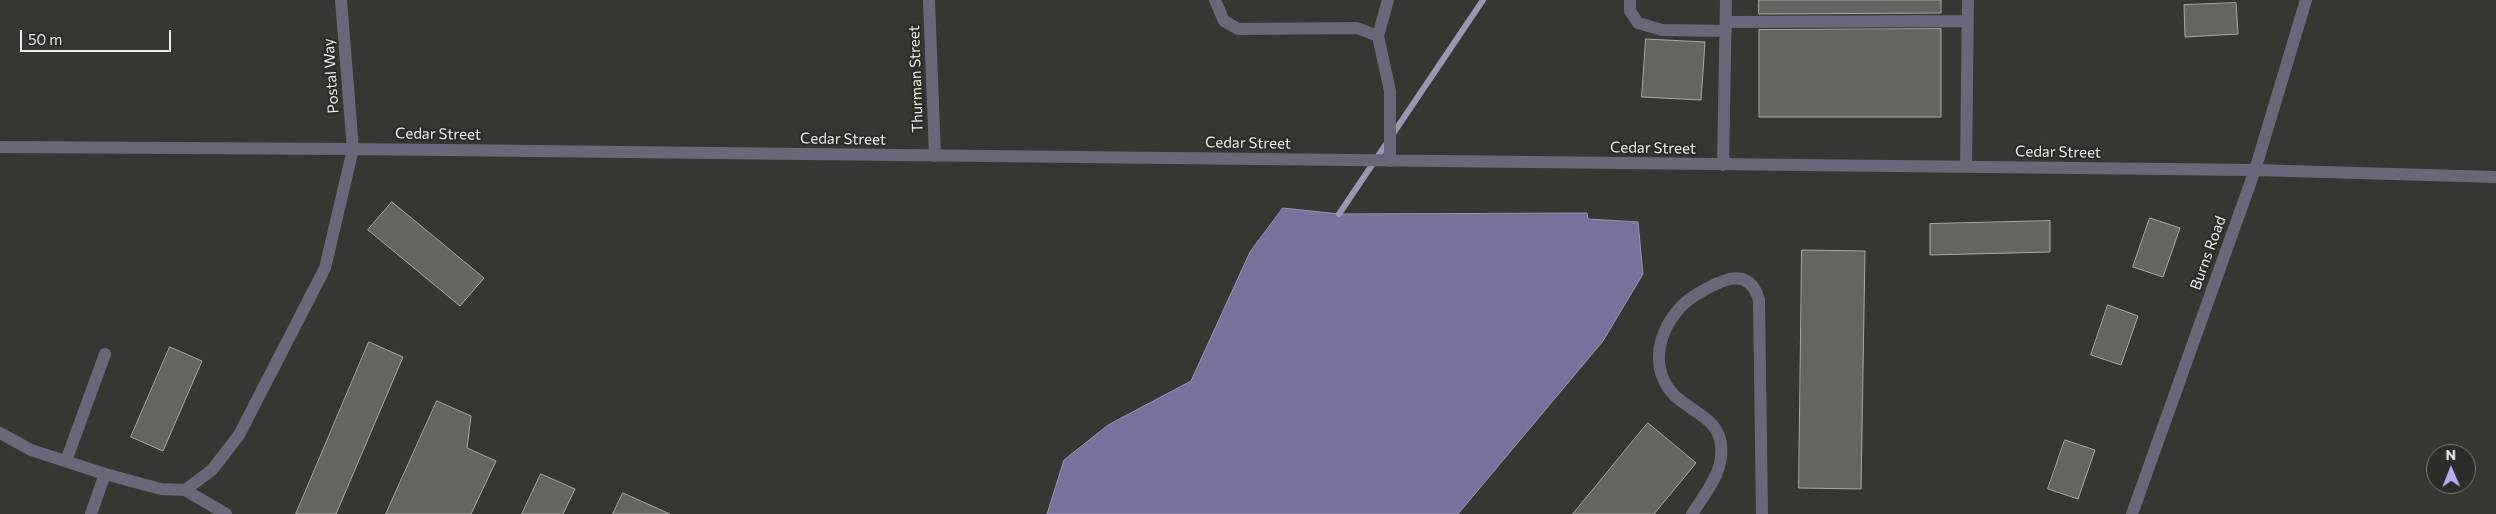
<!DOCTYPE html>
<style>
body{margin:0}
#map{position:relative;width:2496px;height:514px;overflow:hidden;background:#383633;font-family:Commissioner,sans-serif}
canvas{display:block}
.north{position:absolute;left:2426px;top:444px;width:50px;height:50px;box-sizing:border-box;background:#2e2c29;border:1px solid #7a7976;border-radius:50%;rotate:359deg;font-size:14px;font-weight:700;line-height:20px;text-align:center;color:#edecea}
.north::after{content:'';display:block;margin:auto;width:18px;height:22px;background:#bcaaf6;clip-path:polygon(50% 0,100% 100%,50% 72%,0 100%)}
.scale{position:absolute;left:20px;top:30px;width:151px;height:22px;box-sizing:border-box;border:2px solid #edecea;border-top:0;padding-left:6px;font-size:15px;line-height:18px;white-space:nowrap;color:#edecea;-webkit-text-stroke:4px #2e2c29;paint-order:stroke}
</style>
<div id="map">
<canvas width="2496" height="514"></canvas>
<div class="north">N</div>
<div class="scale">50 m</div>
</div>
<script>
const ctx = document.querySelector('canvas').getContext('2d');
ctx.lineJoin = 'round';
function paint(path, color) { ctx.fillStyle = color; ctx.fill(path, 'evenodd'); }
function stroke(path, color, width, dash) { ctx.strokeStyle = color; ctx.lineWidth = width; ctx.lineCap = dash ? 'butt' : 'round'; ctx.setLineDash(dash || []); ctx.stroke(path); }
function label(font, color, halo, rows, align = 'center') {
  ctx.font = font + ' Commissioner,sans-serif'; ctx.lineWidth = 4.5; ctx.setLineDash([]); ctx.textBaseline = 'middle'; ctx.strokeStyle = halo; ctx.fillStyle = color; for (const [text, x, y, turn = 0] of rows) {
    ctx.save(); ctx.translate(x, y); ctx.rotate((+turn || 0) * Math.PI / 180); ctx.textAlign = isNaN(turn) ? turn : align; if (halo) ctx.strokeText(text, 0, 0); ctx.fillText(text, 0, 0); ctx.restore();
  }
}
const water = new Path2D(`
 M 1283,208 L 1339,214 L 1587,213 L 1588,219 L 1638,222 L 1643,274 L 1603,341 L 1458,514 L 1047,514 L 1064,460 L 1108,425 L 1191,381 L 1250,252 Z`);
paint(water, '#7a709c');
stroke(water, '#9c95b3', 1);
stroke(new Path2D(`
 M 1339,214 L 1483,0`), '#9c95b3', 6);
const building = new Path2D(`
 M 1759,0 L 1941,0 L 1941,13 L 1759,14 Z
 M 2236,3 L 2238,34 L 2185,37 L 2184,5 Z
 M 1941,29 L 1941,117 L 1759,117 L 1759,30 Z
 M 1646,39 L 1705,42 L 1701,100 L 1642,97 Z
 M 392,202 L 484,278 L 460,306 L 368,230 Z
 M 2150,218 L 2180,228 L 2163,277 L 2133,267 Z
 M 2050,221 L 2050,252 L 1930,255 L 1930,224 Z
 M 1802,250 L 1865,251 L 1861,489 L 1799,488 Z
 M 2108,305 L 2138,316 L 2121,365 L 2091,355 Z
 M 369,342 L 403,357 L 336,514 L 296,514 Z
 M 170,347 L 202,361 L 163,451 L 131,437 Z
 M 437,401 L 471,416 L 467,448 L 496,461 L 471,514 L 386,514 Z
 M 1648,423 L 1696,463 L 1654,514 L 1573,514 Z
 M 2065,440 L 2095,450 L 2078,499 L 2048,489 Z
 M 541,474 L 575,489 L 563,514 L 522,514 Z
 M 623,493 L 670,514 L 613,514 Z`);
paint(building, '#666460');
stroke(building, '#aba9a5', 1);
stroke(new Path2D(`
 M 929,0 L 935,156
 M 1215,0 L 1224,21 L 1238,29 L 1357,28 L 1378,36 L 1390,91 L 1390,161
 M 1630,0 L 1630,11 L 1638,23 L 1662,30 L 1726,31
 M 1726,22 L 1968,21
 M 1378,36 L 1388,0
 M 0,147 L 353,149 L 2255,170 L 2496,177
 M 1723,165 L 1726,0
 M 1966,167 L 1968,0
 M 0,433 L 31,450 L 105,474 L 161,489 L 185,490 L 212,470 L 239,435 L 325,268 L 353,149 L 341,0
 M 66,461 L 105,354
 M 185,490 L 226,514
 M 91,514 L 105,474
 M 1692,514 C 1707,491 1727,468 1720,439 C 1714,417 1689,410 1674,395 C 1643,363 1664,312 1699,293 C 1721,280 1749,265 1759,300 L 1762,514
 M 2132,514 L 2255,170 L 2306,0`), '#6b677b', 12);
label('15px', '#edecea', '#2e2c29', [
 ["Postal Way",331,76,-94],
 ["Thurman Street",916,79,-92],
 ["Cedar Street",438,134,1],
 ["Cedar Street",843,139,1],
 ["Cedar Street",1248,143,1],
 ["Cedar Street",1653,148,1],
 ["Cedar Street",2058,152,1],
 ["Burns Road",2208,253,-70]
]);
</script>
